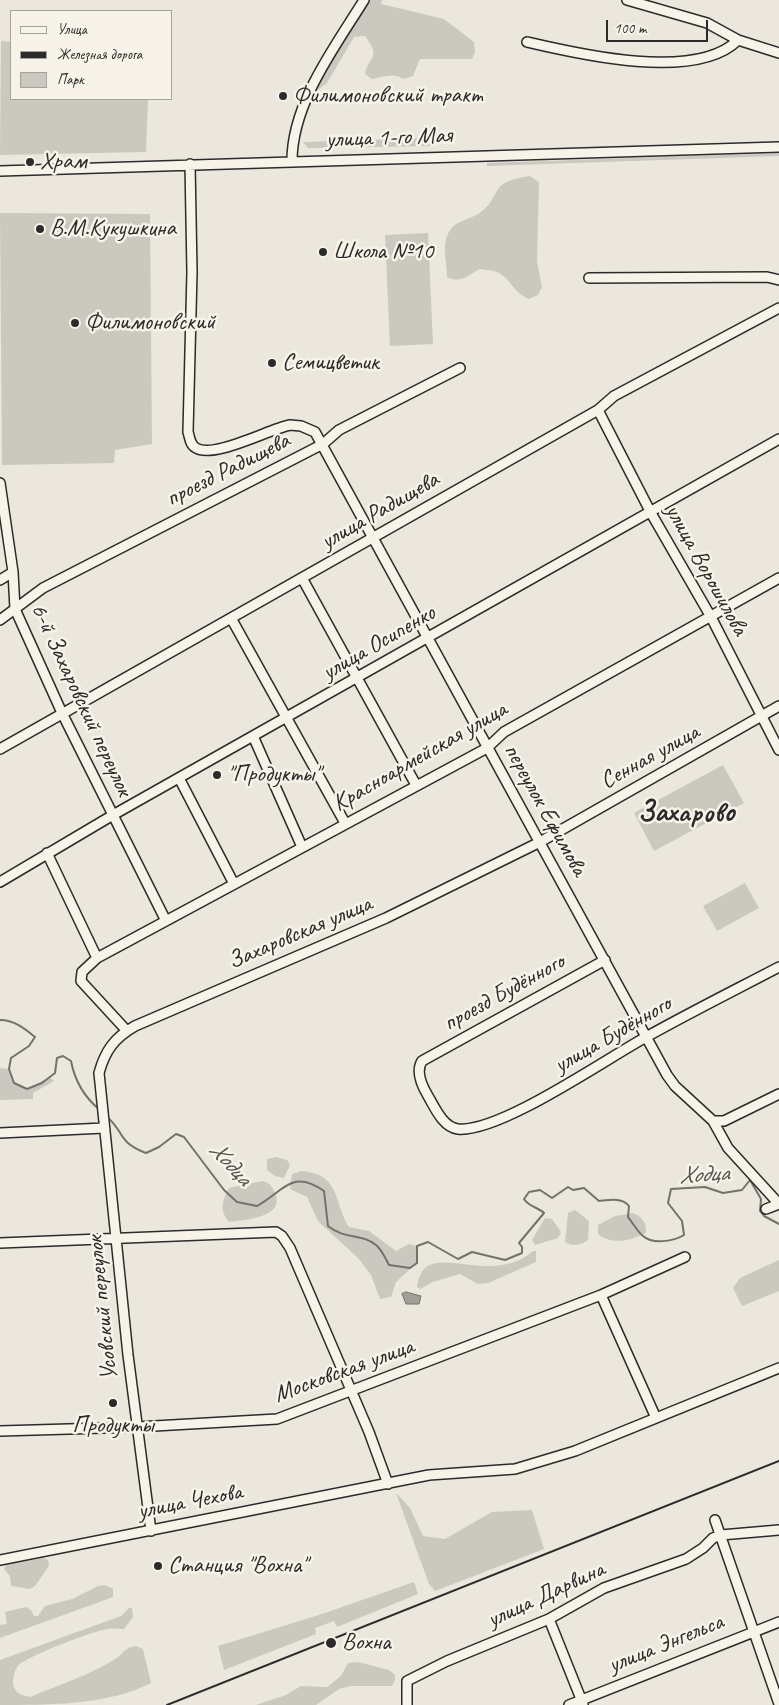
<!DOCTYPE html>
<meta charset="utf-8">
<style>
body{margin:0}
#map{position:relative;width:779px;height:1705px;overflow:hidden;background:#ebe7dd;font-family:Caveat,sans-serif}
canvas{display:block}
.legend{position:absolute;left:10px;top:10px;width:162px;height:90px;box-sizing:border-box;background:#f7f3e8;border:1px solid #a5a39c;margin:0;padding:6px 9px;list-style:none;font-size:15px;color:#2b2b2b}
.legend li{display:flex;align-items:center;gap:10px;height:25px}
.legend b{width:25px;border:1px solid #a5a39c}
.scale{position:absolute;left:606px;top:20px;width:102px;height:22px;box-sizing:border-box;border:2px solid #2b2b2b;border-top:0;padding-left:6px;font-size:15px;line-height:18px;white-space:nowrap;color:#2b2b2b;-webkit-text-stroke:4px #f7f3e8;paint-order:stroke}
</style>
<div id="map">
<canvas width="779" height="1705"></canvas>
<ul class="legend">
<li><b style="height:6px;background:#f7f3e8"></b>Улица</li>
<li><b style="height:6px;background:#2b2b2b"></b>Железная дорога</li>
<li><b style="height:14px;background:#cbc8bf"></b>Парк</li>
</ul>
<div class="scale">100 m</div>
</div>
<script>
const ctx = document.querySelector('canvas').getContext('2d');
ctx.lineJoin = 'round';
function paint(path, color) { ctx.fillStyle = color; ctx.fill(path, 'evenodd'); }
function stroke(path, color, width, dash) { ctx.strokeStyle = color; ctx.lineWidth = width; ctx.lineCap = dash ? 'butt' : 'round'; ctx.setLineDash(dash || []); ctx.stroke(path); }
function label(font, color, halo, rows, align = 'center') {
  ctx.font = font + ' Caveat,sans-serif'; ctx.lineWidth = 5; ctx.setLineDash([]); ctx.textBaseline = 'middle'; ctx.strokeStyle = halo; ctx.fillStyle = color; for (const [text, x, y, turn = 0] of rows) {
    ctx.save(); ctx.translate(x, y); ctx.rotate((+turn || 0) * Math.PI / 180); ctx.textAlign = isNaN(turn) ? turn : align; if (halo) ctx.strokeText(text, 0, 0); ctx.fillText(text, 0, 0); ctx.restore();
  }
}
paint(new Path2D(`
 M 367,0 L 382,0 L 381,4 L 444,19 L 474,42 L 475,52 L 472,59 L 420,59 L 413,76 L 404,79 C 392,72 384,77 372,79 L 365,74 C 369,55 382,59 365,36 L 354,37 L 327,83 L 315,92 Z
 M 1,41 L 11,42 L 11,99 L 148,99 L 146,152 L 0,155 Z
 M 426,138 L 431,146 L 308,148 L 303,142 Z
 M 779,153 L 779,156 L 487,166 L 487,163 Z
 M 530,176 L 539,182 L 537,261 L 542,287 L 538,295 L 529,299 C 514,293 512,281 499,273 C 494,270 486,270 480,269 C 467,275 462,284 447,277 C 447,266 443,249 446,239 C 453,219 463,223 478,214 C 504,197 485,182 530,176 Z
 M 0,213 L 150,214 L 152,444 L 115,450 L 114,463 L 2,465 Z
 M 428,233 L 433,344 L 390,346 L 385,235 Z
 M 723,765 L 744,803 L 654,851 L 634,813 Z
 M 745,883 L 759,908 L 717,931 L 703,906 Z
 M 0,1068 L 9,1069 L 14,1083 L 27,1089 L 49,1077 L 54,1081 L 33,1093 L 33,1099 L 0,1100 Z
 M 276,1157 L 287,1160 L 290,1165 L 284,1178 L 275,1176 L 267,1170 L 267,1159 Z
 M 301,1171 C 341,1174 333,1201 349,1227 L 369,1231 L 396,1251 L 409,1244 L 417,1246 L 417,1263 L 396,1282 L 391,1297 L 380,1299 L 371,1275 L 359,1259 L 318,1221 L 307,1197 L 290,1189 L 292,1174 Z
 M 262,1181 C 269,1182 272,1186 275,1193 C 286,1218 243,1220 229,1222 C 219,1209 222,1202 229,1188 Z
 M 575,1210 L 589,1221 L 588,1240 C 581,1245 573,1247 565,1242 L 568,1213 Z
 M 633,1213 C 642,1217 647,1222 646,1233 C 631,1240 613,1246 598,1234 L 598,1225 L 615,1216 Z
 M 545,1218 L 552,1219 L 561,1232 L 558,1238 L 535,1245 L 532,1240 Z
 M 533,1251 L 536,1251 L 536,1262 L 488,1283 L 478,1284 L 460,1274 L 433,1282 L 420,1289 L 417,1287 C 418,1281 420,1273 424,1269 C 443,1249 496,1284 533,1251 Z
 M 779,1260 L 779,1291 L 742,1306 L 733,1288 L 740,1278 Z
 M 396,1493 L 410,1508 L 423,1536 L 445,1539 L 492,1512 L 532,1510 L 544,1549 L 435,1591 L 429,1584 Z
 M 43,1558 L 48,1560 L 49,1566 L 35,1586 L 30,1589 L 11,1586 L 10,1576 L 4,1569 L 6,1565 Z
 M 414,1582 L 418,1594 L 337,1627 L 334,1621 L 315,1628 L 316,1634 L 224,1670 L 218,1646 L 319,1615 Z
 M 105,1585 L 113,1589 L 113,1597 L 0,1638 L 0,1625 L 7,1624 L 5,1612 L 26,1607 L 31,1610 L 34,1616 L 38,1616 L 45,1606 L 72,1599 L 98,1586 Z
 M 129,1608 L 132,1608 L 133,1617 L 124,1629 C 118,1629 113,1628 108,1629 C 95,1630 25,1657 18,1666 C 14,1671 13,1678 13,1684 C 15,1694 22,1695 30,1697 C 59,1685 90,1675 117,1658 C 124,1652 126,1647 136,1646 L 143,1649 L 151,1683 C 109,1705 49,1705 0,1705 L 0,1660 L 121,1616 Z
 M 358,1662 L 389,1670 L 395,1675 L 395,1680 L 392,1686 L 350,1686 L 339,1689 L 316,1705 L 256,1705 L 286,1695 L 301,1686 L 327,1687 L 341,1676 L 348,1663 Z`), '#cbc8bf');
const water = new Path2D(`
 M 406,1292 L 421,1296 L 419,1304 L 406,1304 L 402,1294 Z`);
paint(water, '#a29f98');
stroke(water, '#72716c', 1);
stroke(new Path2D(`
 M 0,1020 C 14,1020 24,1028 35,1037 L 29,1046 L 11,1058 L 9,1069 L 14,1083 L 27,1089 L 42,1083 L 55,1073 L 57,1058 L 63,1056 L 71,1061 C 75,1082 84,1097 100,1110
 M 107,1117 C 125,1132 117,1142 146,1153 L 159,1147 L 176,1134 L 184,1137 L 224,1190 L 237,1202 L 257,1206 C 285,1190 292,1169 324,1191 L 328,1226 C 345,1240 362,1233 376,1245 C 382,1250 386,1259 389,1265 L 410,1268 L 417,1263 L 417,1246 L 428,1242 L 458,1259 L 472,1252 L 505,1260 L 522,1253 L 522,1247 L 519,1243 L 544,1213 C 538,1207 529,1207 524,1199 L 529,1192 L 540,1190 L 552,1198 L 568,1187 L 573,1190 L 584,1188 L 599,1201 C 609,1200 622,1197 629,1206 L 628,1217 C 633,1223 637,1231 643,1236 C 653,1245 674,1241 684,1235 L 682,1221 L 668,1203 L 671,1189 L 705,1187 L 723,1193 L 742,1190 L 750,1180 L 761,1199 L 760,1211 L 764,1216 L 779,1224`), '#72716c', 2);
const minor = new Path2D(`
 M 627,0 L 707,23 L 738,40 L 779,53
 M 527,42 C 578,54 696,82 738,40
 M 292,161 C 292,103 335,47 364,0
 M 190,164 L 192,272 L 188,432 C 190,438 190,445 196,448 C 214,459 269,429 290,425 L 301,426 L 315,432 L 667,1075 L 675,1086 L 713,1121 L 728,1148 L 779,1204
 M 0,171 L 779,147
 M 589,278 L 767,277 L 779,280
 M 598,410 L 651,513 L 711,617 L 779,750
 M 0,483 L 13,572 L 15,609 L 62,713 L 166,921
 M 302,578 L 416,785
 M 0,580 L 13,572
 M 231,618 L 345,823
 M 0,620 L 43,588 L 323,444 L 339,430 L 460,368
 M 253,736 L 302,847
 M 0,749 L 598,410 L 614,396 L 779,308
 M 179,778 L 234,884
 M 47,853 L 97,958
 M 0,882 L 113,815 L 779,439
 M 605,960 L 422,1061 C 415,1072 422,1086 428,1096 C 435,1108 443,1127 458,1129 C 500,1133 607,1058 648,1036 C 691,1012 735,990 779,967
 M 127,1031 L 81,981 L 82,972 L 97,958 L 487,748 L 504,732 L 779,578
 M 713,1121 L 724,1121 L 779,1094
 M 0,1133 L 104,1128
 M 766,1209 L 779,1204
 M 0,1243 L 276,1232 L 282,1236 L 290,1248 L 369,1432 L 388,1484
 M 601,1295 L 656,1418
 M 0,1431 L 137,1427 L 277,1419 L 601,1295 L 685,1257
 M 715,1520 L 779,1704
 M 151,1531 L 128,1355 L 99,1073 C 105,1051 114,1038 135,1026 L 386,918 L 540,842 L 779,706
 M 0,1560 L 429,1475 L 515,1469 L 575,1451 L 779,1368
 M 549,1619 L 583,1704
 M 407,1705 L 407,1681 L 447,1661 L 549,1619 L 604,1588 L 686,1559 L 703,1548 L 713,1538 L 721,1535 L 779,1530
 M 569,1705 L 779,1622`);
stroke(minor, '#2b2b2b', 12);
stroke(minor, '#f7f3e8', 9);
stroke(new Path2D(`
 M 167,1705 L 779,1461`), '#2b2b2b', 2);
for (const [x, y, r, color] of [
 [283,96,5,"#2b2b2b"],
 [30,162,5,"#2b2b2b"],
 [40,229,5,"#2b2b2b"],
 [323,252,5,"#2b2b2b"],
 [75,323,5,"#2b2b2b"],
 [272,363,5,"#2b2b2b"],
 [217,775,5,"#2b2b2b"],
 [113,1403,5,"#2b2b2b"],
 [158,1566,5,"#2b2b2b"],
 [331,1643,6,"#2b2b2b"]
]) { const dot = new Path2D(); dot.arc(x, y, r, 0, 2 * Math.PI); ctx.fillStyle = color; ctx.fill(dot); stroke(dot, '#f7f3e8', 2); }
label('24px', '#2b2b2b', '#f7f3e8', [
 ["Филимоновский тракт",293,96],
 ["Храм",40,162],
 ["В.М.Кукушкина",50,229],
 ["Школа №10",333,252],
 ["Филимоновский",85,323],
 ["Семицветик",282,363],
 ["\"Продукты\"",227,775],
 ["Продукты",113,1426,"center"],
 ["Станция \"Вохна\"",168,1566],
 ["Вохна",342,1643]
], 'left');
label('24px', '#2b2b2b', '#f7f3e8', [
 ["улица 1-го Мая",389,138,-2],
 ["проезд Радищева",228,470,-27],
 ["улица Радищева",380,511,-30],
 ["улица Ворошилова",706,570,61],
 ["улица Осипенко",379,643,-30],
 ["6-й Захаровский переулок",81,700,65],
 ["Красноармейская улица",420,757,-30],
 ["Сенная улица",650,757,-29],
 ["переулок Ефимова",545,810,61],
 ["Захаровская улица",300,933,-23],
 ["проезд Будённого",504,993,-29],
 ["улица Будённого",613,1035,-30],
 ["Усовский переулок",103,1308,-96],
 ["Московская улица",344,1371,-20],
 ["улица Чехова",190,1502,-11],
 ["улица Дарвина",546,1595,-25],
 ["улица Энгельса",666,1644,-22]
]);
label('italic 25px', '#555451', '#f7f3e8', [
 ["Ходца",230,1164,48],
 ["Ходца",704,1175,-3]
]);
label('bold 29px', '#2b2b2b', '#f7f3e8', [
 ["Захарово",686,813]
]);
</script>
